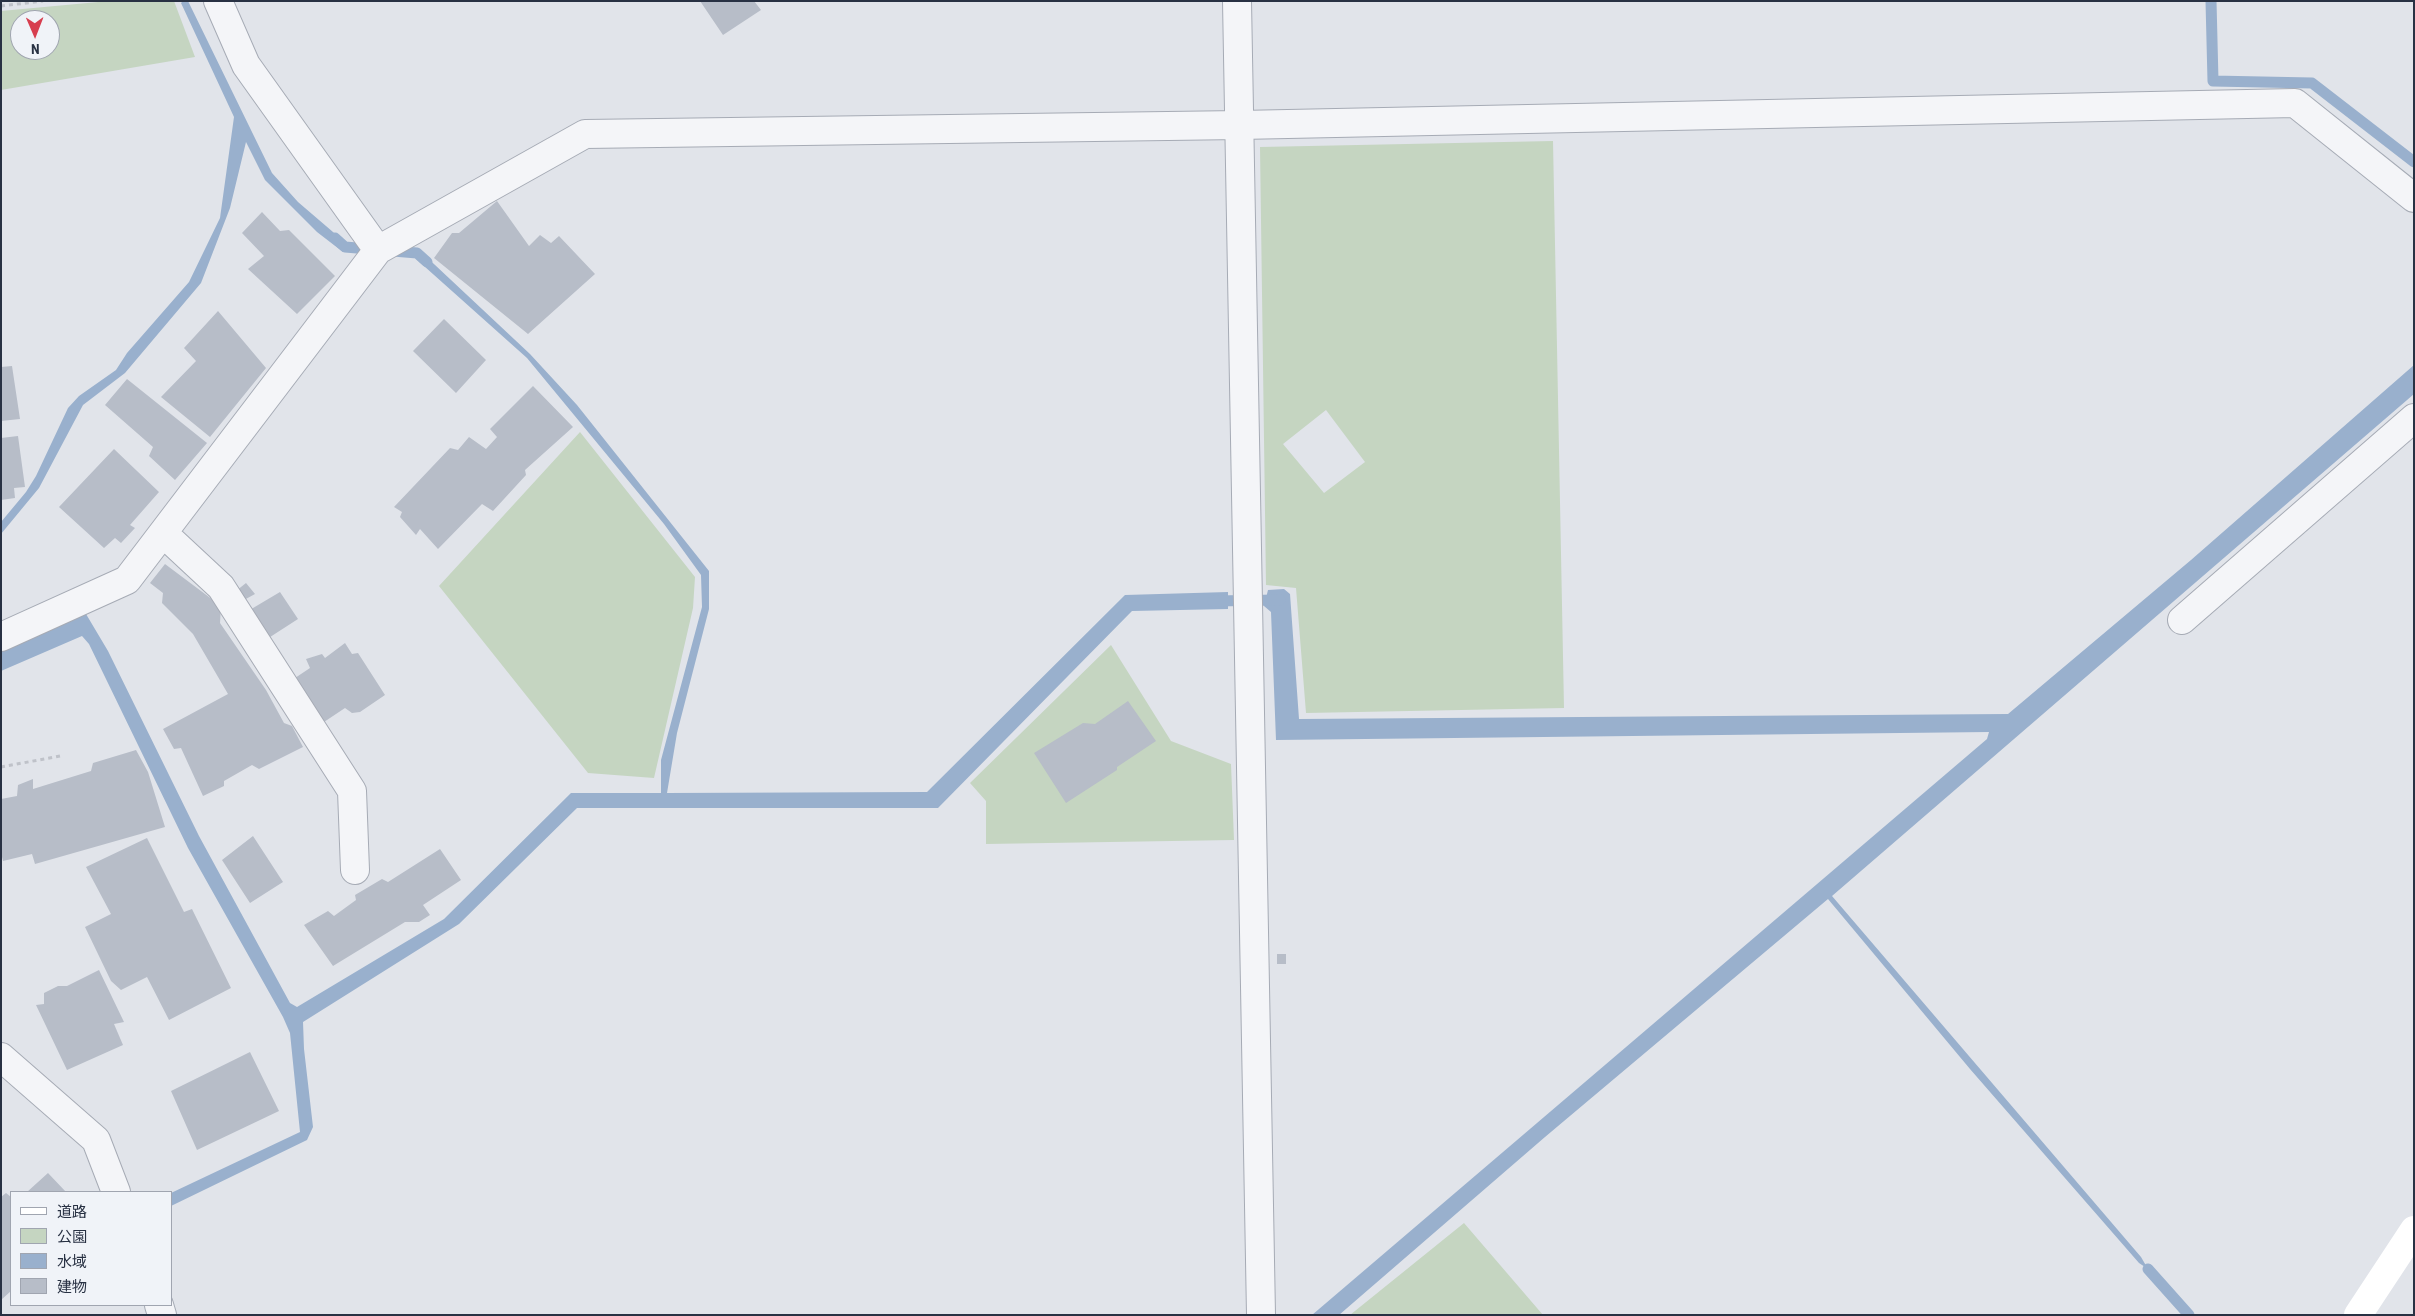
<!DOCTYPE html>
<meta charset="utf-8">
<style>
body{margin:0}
#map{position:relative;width:2415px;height:1316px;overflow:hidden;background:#e1e4ea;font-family:"Roboto Condensed","Noto Sans JP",sans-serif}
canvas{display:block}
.frame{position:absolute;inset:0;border:2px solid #283143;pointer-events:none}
.legend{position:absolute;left:10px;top:1191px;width:162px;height:115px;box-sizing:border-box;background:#f0f3f8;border:1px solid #a0a5b0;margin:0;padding:6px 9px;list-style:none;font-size:15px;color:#283143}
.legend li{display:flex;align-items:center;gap:10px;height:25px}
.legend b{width:25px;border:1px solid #a0a5b0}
.north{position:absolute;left:10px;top:10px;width:50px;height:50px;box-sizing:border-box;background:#f0f3f8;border:1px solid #a0a5b0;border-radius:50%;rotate:179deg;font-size:14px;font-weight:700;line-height:20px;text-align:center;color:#283143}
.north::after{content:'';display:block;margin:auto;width:18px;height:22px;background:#d73e4f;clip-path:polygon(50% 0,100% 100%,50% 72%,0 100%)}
</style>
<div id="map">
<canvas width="2415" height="1316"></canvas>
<div class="frame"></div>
<ul class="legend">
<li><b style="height:6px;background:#fff"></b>道路</li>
<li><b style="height:14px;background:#c5d5c1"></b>公園</li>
<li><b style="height:14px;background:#99b0cd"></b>水域</li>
<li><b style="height:14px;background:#b7bdc8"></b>建物</li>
</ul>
<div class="north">N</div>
</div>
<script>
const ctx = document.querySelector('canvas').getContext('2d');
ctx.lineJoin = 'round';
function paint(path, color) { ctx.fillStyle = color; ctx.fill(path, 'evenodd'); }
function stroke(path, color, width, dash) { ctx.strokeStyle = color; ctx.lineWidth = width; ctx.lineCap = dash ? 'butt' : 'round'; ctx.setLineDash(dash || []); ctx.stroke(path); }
paint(new Path2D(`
 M 109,1 L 174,1 L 195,57 L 1,90 L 1,11 ZM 20,20 L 50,20 L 50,50 L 20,50 Z
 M 1553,141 L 1564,708 L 1306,713 L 1296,588 L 1266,585 L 1260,147 ZM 1326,410 L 1365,462 L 1324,493 L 1283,444 Z
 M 580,432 L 695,577 L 693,608 L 654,778 L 588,773 L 439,586 Z
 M 1111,645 L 1171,741 L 1231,764 L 1234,840 L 986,844 L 986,801 L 970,783 Z
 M 1464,1223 L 1543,1315 L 1350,1315 Z`), '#c5d5c1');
paint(new Path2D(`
 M 183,1 L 188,1 L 272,173 L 298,202 L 347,244 L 343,252 L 317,232 L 265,180 L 246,142 L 230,208 L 201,283 L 125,373 L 83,405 L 39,488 L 1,534 L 1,522 L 26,492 L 36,476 L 68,408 L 79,396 L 116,370 L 127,353 L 189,282 L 220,218 L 234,117 L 181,3 Z
 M 419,250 L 530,354 L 577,405 L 709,571 L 709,609 L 677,733 L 667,793 L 927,792 L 1125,595 L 1228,592 L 1228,609 L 1132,611 L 938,808 L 577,808 L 459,924 L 303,1022 L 304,1049 L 313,1127 L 307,1140 L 171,1206 L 171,1193 L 300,1132 L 290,1033 L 283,1017 L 188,848 L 89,644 L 82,636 L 1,671 L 1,651 L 86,614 L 108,651 L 199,836 L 290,1003 L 297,1007 L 444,919 L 571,793 L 661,793 L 661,760 L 702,607 L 701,575 L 664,524 L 527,358 L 415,258 Z
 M 2414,365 L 2414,394 L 1832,896 L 2141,1257 L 2148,1269 L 2139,1263 L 1970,1069 L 1828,899 L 1545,1137 L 1339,1315 L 1312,1315 L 1987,739 L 1989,732 L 1276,740 L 1271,612 L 1264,606 L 1268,590 L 1284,589 L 1290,594 L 1299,719 L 2008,714 L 2191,560 Z`), '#99b0cd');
stroke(new Path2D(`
 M 2211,1 L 2213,81 L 2312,83 L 2414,162
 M 335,238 L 345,247 L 417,253 L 427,262
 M 1213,601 L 1280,600
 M 2148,1269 L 2189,1315`), '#99b0cd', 11);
paint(new Path2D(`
 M 700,1 L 754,1 L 761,10 L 723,35 Z
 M 497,201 L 529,246 L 540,235 L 551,243 L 559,236 L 595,274 L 528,334 L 434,258 L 452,233 L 459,233 Z
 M 262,212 L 280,231 L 289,230 L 335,276 L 297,314 L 248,269 L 264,256 L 242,233 Z
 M 218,311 L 266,368 L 210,437 L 161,397 L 196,361 L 184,348 Z
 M 444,319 L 486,360 L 456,393 L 413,351 Z
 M 12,366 L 20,419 L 1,421 L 1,367 Z
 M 127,379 L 207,443 L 175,480 L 149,456 L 153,447 L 105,405 Z
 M 533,386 L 573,427 L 525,470 L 526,475 L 493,511 L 482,504 L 438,549 L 420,529 L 416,535 L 400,517 L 402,512 L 394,507 L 450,448 L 458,450 L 469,437 L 486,449 L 497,437 L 490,429 Z
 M 18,436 L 25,487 L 14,488 L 15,498 L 1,500 L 1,438 Z
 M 114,449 L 159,492 L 130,525 L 135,528 L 121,543 L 115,538 L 104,548 L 59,507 Z
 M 165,564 L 221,606 L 220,623 L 266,690 L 284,723 L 292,726 L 303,747 L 259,769 L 252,765 L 224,781 L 224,786 L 203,796 L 181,748 L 174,749 L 163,729 L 228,694 L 193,634 L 162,603 L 163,593 L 150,583 Z
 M 246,583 L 255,594 L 244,600 L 236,591 Z
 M 280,592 L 298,619 L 267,639 L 248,611 Z
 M 345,643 L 352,654 L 358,653 L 385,695 L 360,712 L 352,713 L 345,708 L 321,724 L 292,680 L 310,668 L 306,659 L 322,654 L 325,658 Z
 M 1128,701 L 1156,741 L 1117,767 L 1117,770 L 1066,803 L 1034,753 L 1083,723 L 1095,724 Z
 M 136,750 L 148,772 L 165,827 L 35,864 L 32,854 L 3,861 L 1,853 L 1,799 L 17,796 L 18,785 L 33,779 L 33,789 L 91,771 L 93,763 Z
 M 253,836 L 283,882 L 250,903 L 222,860 Z
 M 147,838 L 184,912 L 192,909 L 231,988 L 169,1020 L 147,977 L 121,990 L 111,981 L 85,927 L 111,914 L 86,867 Z
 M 440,849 L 461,880 L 423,905 L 430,915 L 419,922 L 405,922 L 333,966 L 304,925 L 328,911 L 334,916 L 356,900 L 355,895 L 382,879 L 388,882 Z
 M 1277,954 L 1286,954 L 1286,964 L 1277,964 Z
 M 99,970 L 124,1022 L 114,1024 L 123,1045 L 67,1070 L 36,1005 L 44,1004 L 44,993 L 58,986 L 67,986 Z
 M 250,1052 L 279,1111 L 197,1150 L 171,1091 Z
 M 48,1173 L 66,1192 L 27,1192 Z
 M 6,1193 L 11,1197 L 11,1291 L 1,1300 L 1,1197 Z`), '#b7bdc8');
const street = new Path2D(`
 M 218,1 L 246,65 L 378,250
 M 1237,1 L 1261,1315
 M 163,533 L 221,587 L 352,791 L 355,870
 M 2182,620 L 2414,418
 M 1,637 L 127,580 L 378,250 L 585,134 L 1240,125 L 2295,103 L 2414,198
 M 1,1057 L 96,1140 L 116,1192
 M 159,1305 L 162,1315`);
stroke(street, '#a6abb5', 30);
stroke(new Path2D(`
 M 1,6 L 43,1
 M 1,767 L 60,756`), '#bfc2c9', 3, [4, 4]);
stroke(street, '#f4f5f8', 28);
stroke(new Path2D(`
 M 2358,1315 L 2414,1230`), '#fff', 28);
</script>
